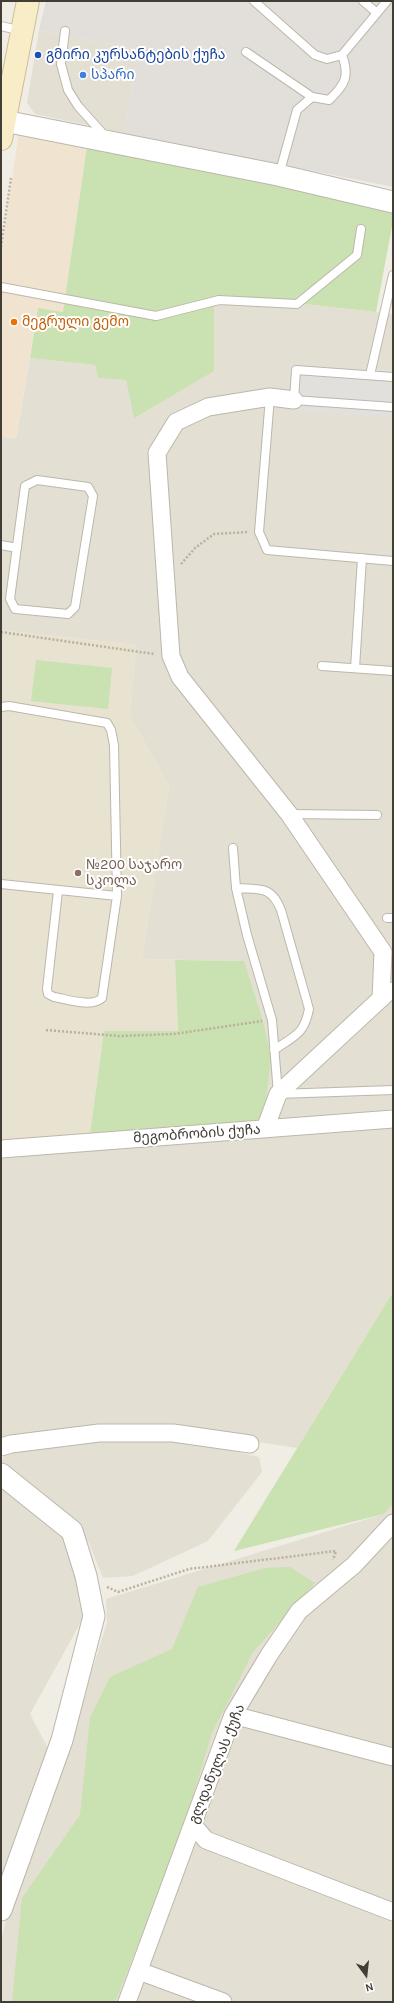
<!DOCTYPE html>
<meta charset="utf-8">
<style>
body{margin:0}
#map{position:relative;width:394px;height:2003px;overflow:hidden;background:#f0ede5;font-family:Karla,sans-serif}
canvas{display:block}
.frame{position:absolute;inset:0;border:2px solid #423d35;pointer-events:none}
.north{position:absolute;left:346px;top:1955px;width:40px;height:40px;-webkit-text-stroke:3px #fff;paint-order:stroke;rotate:165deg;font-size:11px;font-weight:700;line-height:16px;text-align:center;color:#423d35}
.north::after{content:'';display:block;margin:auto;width:14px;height:18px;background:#423d35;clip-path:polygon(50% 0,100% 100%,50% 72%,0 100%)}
</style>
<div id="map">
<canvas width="394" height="2003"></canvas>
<div class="frame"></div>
<div class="north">N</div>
</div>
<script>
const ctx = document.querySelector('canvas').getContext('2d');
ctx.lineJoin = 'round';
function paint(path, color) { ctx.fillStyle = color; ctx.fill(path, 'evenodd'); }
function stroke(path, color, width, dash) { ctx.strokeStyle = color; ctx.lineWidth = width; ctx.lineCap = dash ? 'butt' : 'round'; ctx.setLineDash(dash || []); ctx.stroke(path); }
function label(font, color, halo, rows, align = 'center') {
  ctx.font = font + ' Karla,"Noto Sans Georgian",sans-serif'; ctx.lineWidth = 4; ctx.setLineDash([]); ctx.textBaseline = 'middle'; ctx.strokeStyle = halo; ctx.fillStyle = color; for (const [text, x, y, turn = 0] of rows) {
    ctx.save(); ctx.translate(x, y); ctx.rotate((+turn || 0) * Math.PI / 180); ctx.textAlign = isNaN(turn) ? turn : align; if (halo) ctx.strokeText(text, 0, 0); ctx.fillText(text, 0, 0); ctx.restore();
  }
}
paint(new Path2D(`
 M 39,30 L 139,50 L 124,133 L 35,114 L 27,103 Z
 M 224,295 L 393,314 L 393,1109 L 333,1119 L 263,1122 L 244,961 L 142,959 L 169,786 L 130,716 L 136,645 L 1,630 L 1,437 L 16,438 L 30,358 L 95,365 L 98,378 L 126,380 L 134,417 L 213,371 L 214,308 Z
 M 393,1122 L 393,1292 L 297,1448 L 154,1426 L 1,1439 L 1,1154 Z
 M 168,1437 L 259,1457 L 262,1472 L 208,1541 L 133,1576 L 103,1578 L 89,1543 L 2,1462 L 6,1448 L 11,1446 Z
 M 1,1487 L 72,1542 L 87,1611 L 30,1714 L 52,1756 L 1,1883 Z
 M 393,1504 L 393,2002 L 1,2002 L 1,1942 L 12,1891 L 66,1752 L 107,1623 L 106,1599 L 384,1514 Z`), '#e4dfd3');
paint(new Path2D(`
 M 19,132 L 87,146 L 63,312 L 38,308 L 16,438 L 1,437 L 1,256 Z`), '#f0e4d1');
paint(new Path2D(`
 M 46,1 L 393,1 L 393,187 L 124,133 L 139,50 L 39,30 Z`), '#e2dfda');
paint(new Path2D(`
 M 1,630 L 136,645 L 130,716 L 169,786 L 142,959 L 175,960 L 178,1031 L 104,1031 L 90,1134 L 1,1140 Z`), '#e8e2d0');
paint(new Path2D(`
 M 87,146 L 393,208 L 393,221 L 376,312 L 224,295 L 214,308 L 214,371 L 134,418 L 126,380 L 98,378 L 95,365 L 30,358 L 38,308 L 63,312 Z
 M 36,660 L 112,668 L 108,709 L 31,701 Z
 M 175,960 L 244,961 L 264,1025 L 271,1059 L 263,1122 L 90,1134 L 104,1031 L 178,1031 Z
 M 393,1292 L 393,1504 L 384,1514 L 234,1551 Z
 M 290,1567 L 315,1583 L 253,1652 L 212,1733 L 180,1839 L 115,2002 L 12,2002 L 22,1898 L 80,1815 L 90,1718 L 110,1677 L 172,1649 L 198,1587 L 265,1568 Z`), '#cae1b1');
paint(new Path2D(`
 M 290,364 L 393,370 L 393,418 L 287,411 Z`), '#e1e0dc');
const service = new Path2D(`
 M 254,1 L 315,55 L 327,59 L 342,55 L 387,1
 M 363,1 L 377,13
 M 1,26 L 22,31
 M 65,31 L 61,64 L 68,90 L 78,106 L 105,136
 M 246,52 L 312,97
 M 279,175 L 297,110 L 312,97 L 329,100 C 345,85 350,76 342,55
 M 1,287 L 156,316 L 219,300 L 297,304 L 357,255 L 361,229
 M 370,375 L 393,275
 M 393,377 L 296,370 L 294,400 L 393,407
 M 270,397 L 259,532 L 267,550 L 393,561
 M 37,480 L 88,487 L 93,496 L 75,607 L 68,614 L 15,609 L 10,599 L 25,486 Z
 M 1,545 L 17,548
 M 322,666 L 393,671
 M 355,668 L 362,558
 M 1,707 L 9,706 L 107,723 L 111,730 L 114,745 L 117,896 L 102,998 C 92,1008 67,999 54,997 L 48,994 L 47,989 L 58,891
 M 289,814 L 377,815
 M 233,848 L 236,888 L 247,935 L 272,1020 L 278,1094 L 393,1090
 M 1,884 L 117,896
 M 236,888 C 260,890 271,885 281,910 L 309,1009 C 304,1035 294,1036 274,1050
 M 387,918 L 393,918`);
const minor = new Path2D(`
 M 294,400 L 270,397 L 208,407 L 176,422 L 157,453 L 171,656 L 180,677 L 289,814 L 383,952 L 381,999
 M 265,1129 L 278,1094 L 389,991
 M 1,1149 L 393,1119
 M 1,1447 L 11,1444 L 99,1433 L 173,1433 L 250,1444
 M 233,1715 L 393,1757
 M 193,1825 L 206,1840 L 393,1912
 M 139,1971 L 223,2002
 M 127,2002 L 233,1715 L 269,1655 L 299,1611 L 354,1565 L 393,1523`);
const tertiary = new Path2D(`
 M 4,121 L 278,175 L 393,202
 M 1,1474 L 72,1531 L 86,1576 L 94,1616 L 62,1740 L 1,1910`);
const secondary = new Path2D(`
 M 1,139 L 28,1`);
stroke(service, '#bdb7ab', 10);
stroke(minor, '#bdb7ab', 19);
stroke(tertiary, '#bdb7ab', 23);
stroke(secondary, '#cbbf98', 24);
stroke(new Path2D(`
 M 1,247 L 11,178
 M 181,564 L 195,548 L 214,534 L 248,532
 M 1,632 L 154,654
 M 46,1030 L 119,1036 L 174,1034 L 262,1021
 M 107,1587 L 118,1592 L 189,1569 L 336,1551 L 333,1560`), '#bbb09b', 2.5, [2, 2]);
stroke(service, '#fff', 8);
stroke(minor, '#fff', 17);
stroke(tertiary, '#fff', 21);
stroke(secondary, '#f8edc7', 22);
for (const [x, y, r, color] of [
 [38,55,4,"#1a4fb4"],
 [83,75,4,"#3f7fe0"],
 [14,322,4,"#e8710a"],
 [78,873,4,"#8d6e63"]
]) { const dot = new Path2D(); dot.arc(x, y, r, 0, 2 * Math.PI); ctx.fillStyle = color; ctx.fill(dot); stroke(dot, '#fff', 1.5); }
label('14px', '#164399', '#fff', [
 ["გმირი კურსანტების ქუჩა",46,55]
], 'left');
label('14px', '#366cbe', '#fff', [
 ["სპარი",91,75]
], 'left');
label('14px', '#c56008', '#fff', [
 ["მეგრული გემო",22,322]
], 'left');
label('14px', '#785e54', '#fff', [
 ["№200 საჯარო",86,865],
 ["სკოლა",86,881]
], 'left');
label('14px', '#423d35', '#fff', [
 ["მეგობრობის ქუჩა",197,1134,-4],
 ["გლდანულას ქუჩა",217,1764,-68]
]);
</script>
